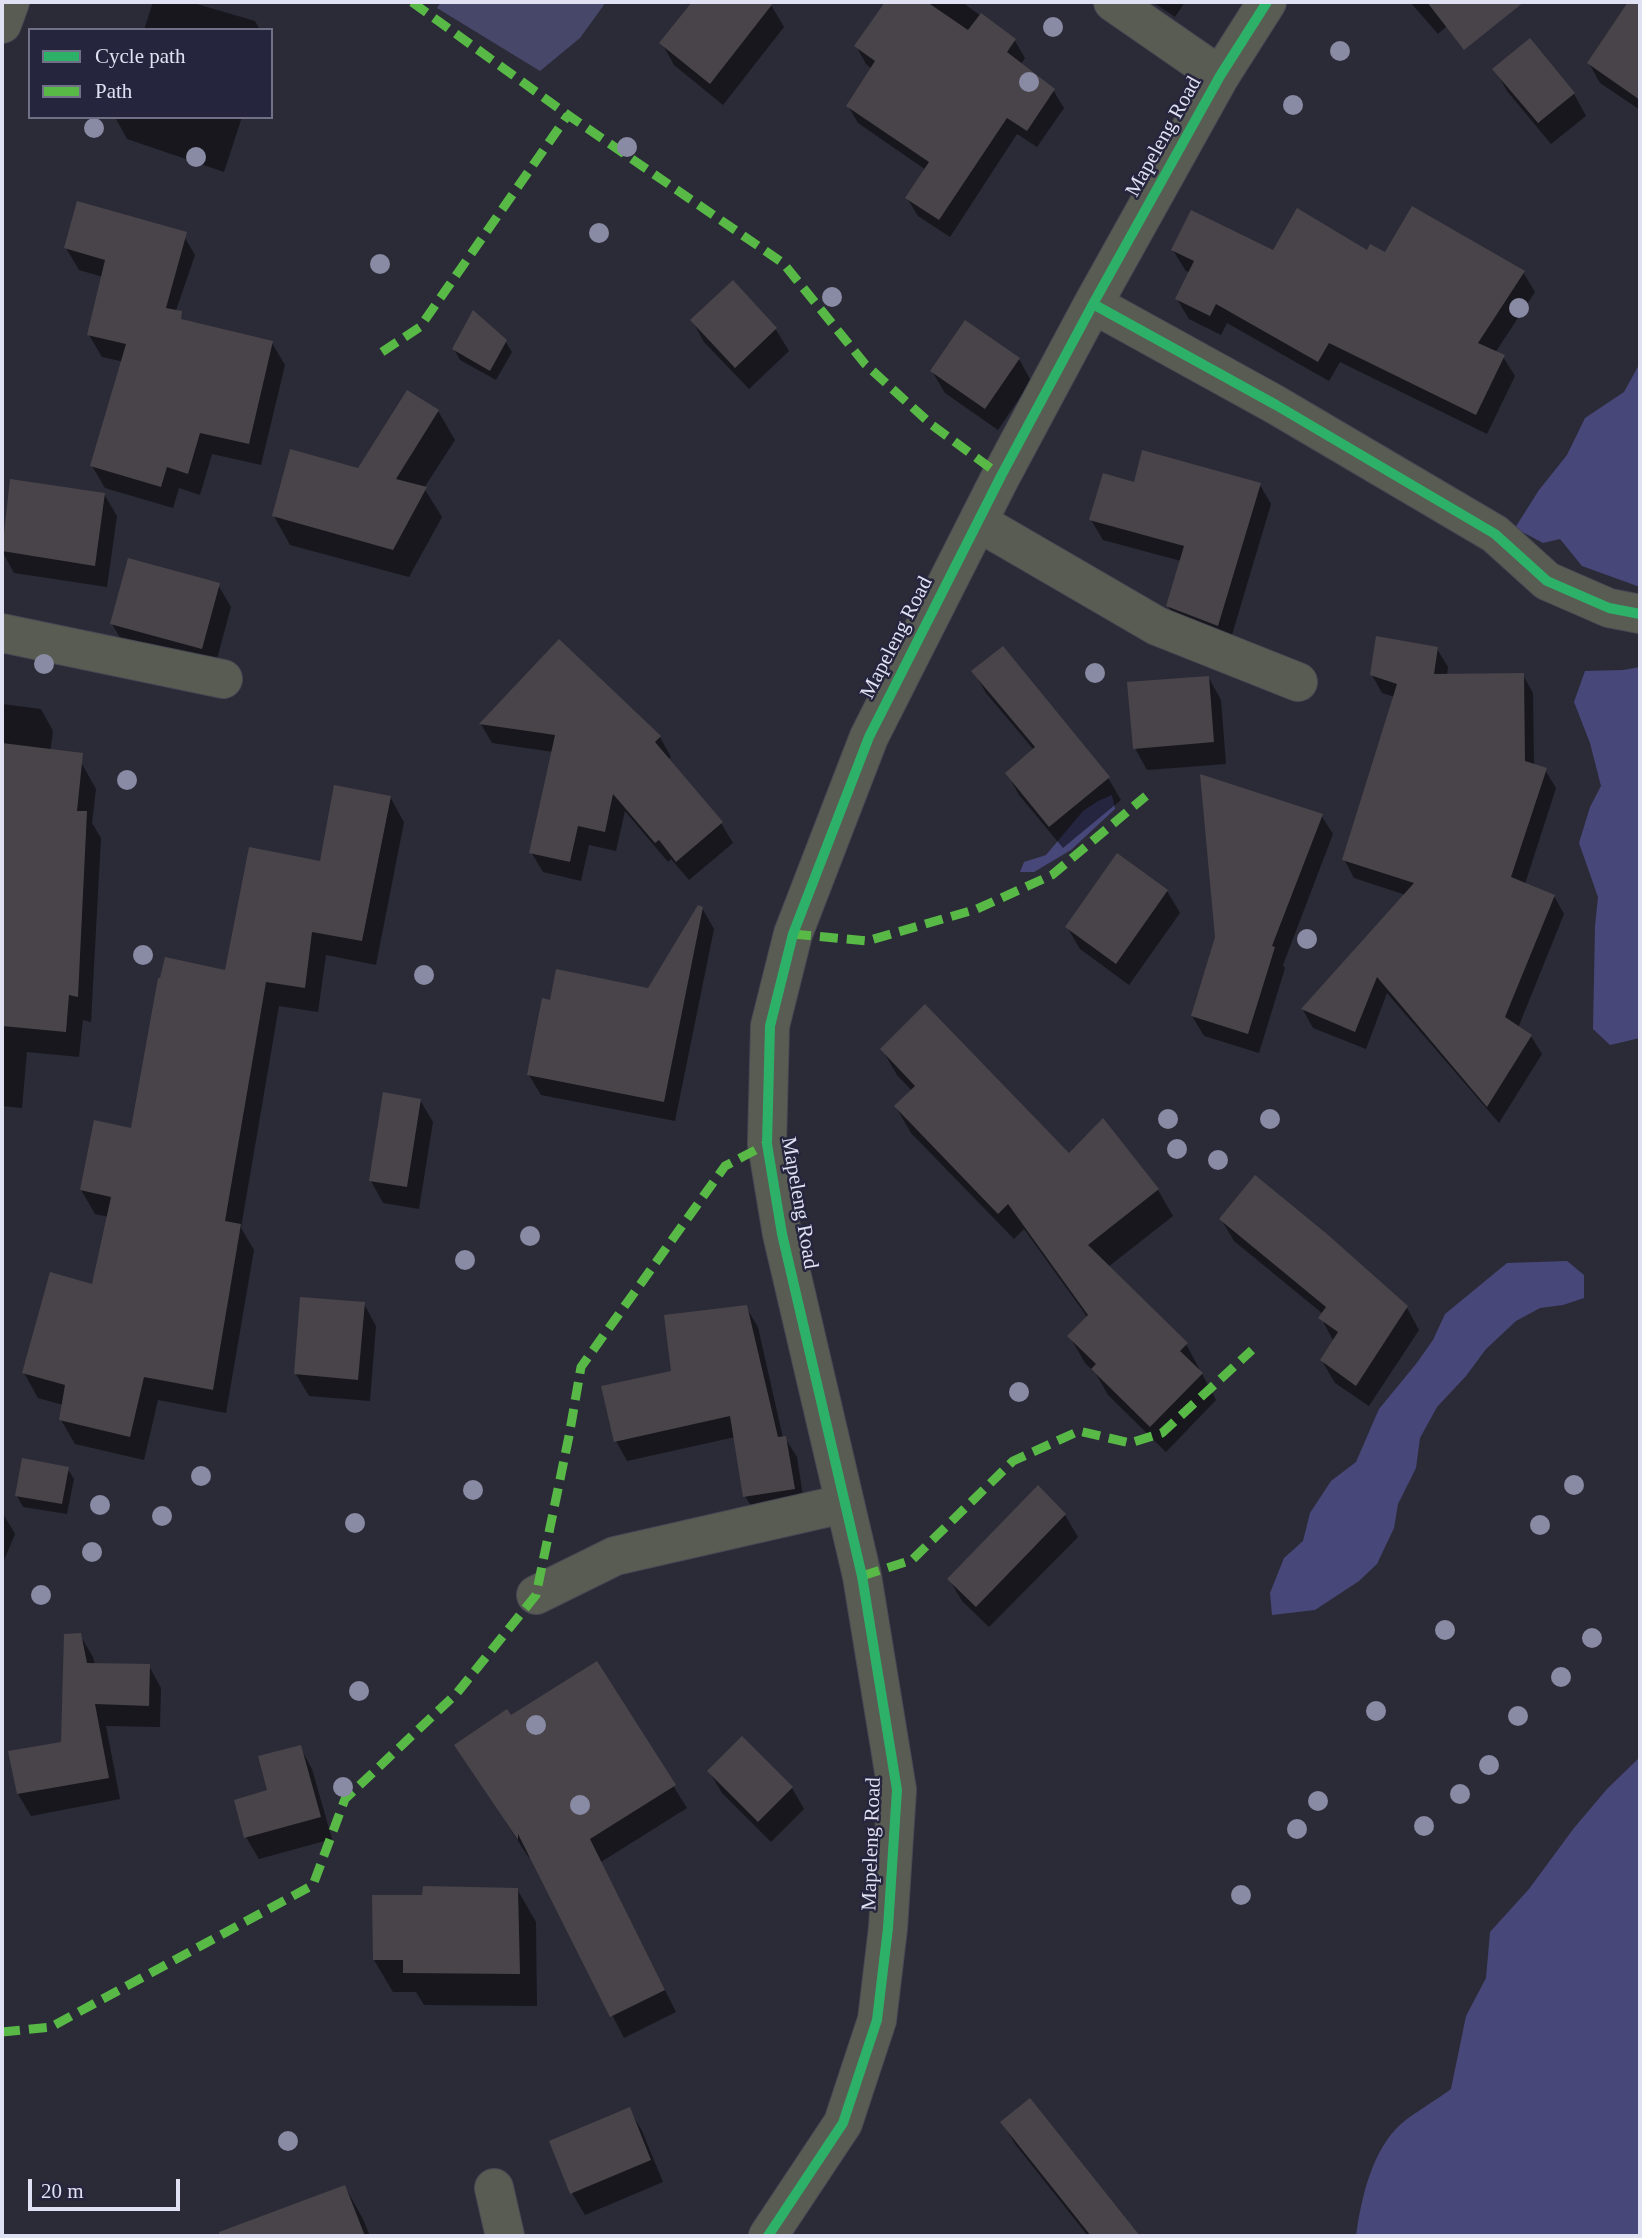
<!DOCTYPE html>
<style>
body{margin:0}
#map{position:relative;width:1642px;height:2238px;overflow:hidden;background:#2b2b38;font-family:Georgia,serif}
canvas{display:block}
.frame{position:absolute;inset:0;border:4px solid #e0e1f2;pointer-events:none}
.legend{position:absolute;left:28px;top:28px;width:245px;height:91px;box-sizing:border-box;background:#25253e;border:2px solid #707086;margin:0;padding:9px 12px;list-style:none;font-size:21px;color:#e0e1f2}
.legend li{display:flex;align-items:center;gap:14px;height:35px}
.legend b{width:35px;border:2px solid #707086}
.scale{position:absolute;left:28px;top:2179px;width:152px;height:32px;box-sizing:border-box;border:4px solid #e0e1f2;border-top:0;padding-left:9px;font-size:21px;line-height:24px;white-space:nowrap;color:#e0e1f2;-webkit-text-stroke:5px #25253e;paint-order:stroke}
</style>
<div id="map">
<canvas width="1642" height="2238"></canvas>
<div class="frame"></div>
<ul class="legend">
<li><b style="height:9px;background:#2db169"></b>Cycle path</li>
<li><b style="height:9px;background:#58b947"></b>Path</li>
</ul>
<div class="scale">20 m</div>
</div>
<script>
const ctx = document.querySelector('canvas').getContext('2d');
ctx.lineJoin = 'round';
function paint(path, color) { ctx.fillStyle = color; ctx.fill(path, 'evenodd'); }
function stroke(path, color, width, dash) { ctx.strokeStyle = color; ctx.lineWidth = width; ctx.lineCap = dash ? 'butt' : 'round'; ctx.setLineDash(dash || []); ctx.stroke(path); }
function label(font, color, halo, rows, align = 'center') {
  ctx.font = font + ' Georgia,serif'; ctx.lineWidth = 5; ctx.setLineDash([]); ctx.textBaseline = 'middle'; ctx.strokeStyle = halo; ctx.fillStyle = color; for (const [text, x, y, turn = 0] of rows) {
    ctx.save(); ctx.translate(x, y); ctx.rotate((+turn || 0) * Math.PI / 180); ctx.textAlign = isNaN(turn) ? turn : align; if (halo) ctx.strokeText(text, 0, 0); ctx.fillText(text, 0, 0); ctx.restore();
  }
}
paint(new Path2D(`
 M 441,2 L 606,2 L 580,38 L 540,71 L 437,8 Z`), '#47476a');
paint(new Path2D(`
 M 1640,363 L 1640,587 L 1582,566 L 1560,539 L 1543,543 L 1515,528 L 1539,490 L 1567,455 L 1585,418 L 1624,392 Z
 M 1640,667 L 1640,1038 L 1610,1045 L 1593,1029 L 1595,926 L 1598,897 L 1579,843 L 1590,807 L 1601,786 L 1590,743 L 1574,702 L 1585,671 L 1623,670 Z
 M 1112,795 L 1115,809 L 1071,850 L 1034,872 L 1020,872 L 1024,862 L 1046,855 L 1083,811 L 1098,801 Z
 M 1567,1261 L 1584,1275 L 1584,1298 L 1563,1305 L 1540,1308 L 1516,1321 L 1486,1349 L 1466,1376 L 1437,1407 L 1420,1438 L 1416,1468 L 1398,1504 L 1394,1528 L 1377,1564 L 1359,1581 L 1315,1610 L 1272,1615 L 1270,1593 L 1284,1558 L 1303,1541 L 1310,1513 L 1331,1481 L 1356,1462 L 1379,1409 L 1416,1364 L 1433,1340 L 1445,1314 L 1507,1263 Z
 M 1640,1757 L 1640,2236 L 1356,2236 C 1361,2199 1372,2149 1402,2123 C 1417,2111 1435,2101 1451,2089 L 1466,2016 L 1486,1978 L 1490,1932 L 1529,1889 L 1574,1828 L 1607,1789 Z`), '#484779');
paint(new Path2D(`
 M 153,2 L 190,2 L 255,21 L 260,30 L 144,30 Z
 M 695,2 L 766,2 L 771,5 L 784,27 L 723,105 L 674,65 L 662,43 Z
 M 887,2 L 962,2 L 1015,41 L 1025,58 L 1021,64 L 1053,90 L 1064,108 L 1037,147 L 1017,134 L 950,237 L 918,216 L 907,198 L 926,170 L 858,123 L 848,106 L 872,69 L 866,64 L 856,46 Z
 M 1153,2 L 1185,2 L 1175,17 Z
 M 1410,2 L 1461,2 L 1465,10 L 1438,34 Z
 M 1630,2 L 1640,2 L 1640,110 L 1600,83 L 1589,63 Z
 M 1495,69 L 1574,94 L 1586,116 L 1551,144 L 1507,91 Z
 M 115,117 L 242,117 L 224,172 L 127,139 Z
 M 182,233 L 195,255 L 156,369 L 102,357 L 89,335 L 103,277 L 79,270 L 66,248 Z
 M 1173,250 L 1368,252 L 1523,272 L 1535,292 L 1495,353 L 1503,357 L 1515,376 L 1487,434 L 1340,362 L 1329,381 L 1227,323 L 1221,335 L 1189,319 L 1177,299 L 1190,273 L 1185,270 Z
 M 732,282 L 776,330 L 789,351 L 749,389 L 704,342 L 692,320 Z
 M 505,341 L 512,352 L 496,380 L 460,360 L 454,349 Z
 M 272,343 L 285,365 L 261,465 L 212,454 L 200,495 L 179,488 L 173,508 L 105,488 L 92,466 Z
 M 1019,359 L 1031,381 L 998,430 L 945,393 L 932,371 Z
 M 408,392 L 438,411 L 455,440 L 424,488 L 442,517 L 409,577 L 290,545 L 274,516 L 359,470 Z
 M 11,481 L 104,494 L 117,516 L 107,587 L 14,573 L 2,551 Z
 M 1135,484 L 1260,485 L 1271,504 L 1229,645 L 1179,626 L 1168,606 L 1181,561 L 1103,540 L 1091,520 Z
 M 218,585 L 231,607 L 214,670 L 125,646 L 112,624 Z
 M 1437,649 L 1448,667 L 1447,676 L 1523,675 L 1533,693 L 1534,766 L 1545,770 L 1556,788 L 1525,884 L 1554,896 L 1564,914 L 1518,1028 L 1531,1036 L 1542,1054 L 1499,1123 L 1387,993 L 1366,1049 L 1313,1028 L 1303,1010 L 1406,895 L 1354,878 L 1344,859 L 1395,697 L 1382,693 L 1372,675 Z
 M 974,672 L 1108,778 L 1121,800 L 1063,848 L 1019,795 L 1007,773 L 1034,750 L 986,693 Z
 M 1209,678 L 1221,700 L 1226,764 L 1147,770 L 1135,748 Z
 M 2,704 L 41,709 L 53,731 L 45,791 L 82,764 L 96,789 L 92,823 L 101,838 L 91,1022 L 83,1020 L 79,1057 L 27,1052 L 22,1108 L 2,1106 L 2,823 L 39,796 L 2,791 Z
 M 481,724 L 660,737 L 671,757 L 668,760 L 721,823 L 733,843 L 689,880 L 671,859 L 668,862 L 625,811 L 616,851 L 589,845 L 581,881 L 543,872 L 531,852 L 553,752 L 492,743 Z
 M 390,797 L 404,822 L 376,965 L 326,955 L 318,1012 L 279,1006 L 241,1228 L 254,1250 L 226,1413 L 158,1400 L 144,1460 L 75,1444 L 61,1420 L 63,1405 L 38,1398 L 24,1373 L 93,1286 L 109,1217 L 95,1214 L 81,1190 L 132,1130 L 226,972 L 322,863 Z
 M 1321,815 L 1333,834 L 1283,965 L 1285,968 L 1259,1053 L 1204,1036 L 1192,1016 Z
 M 1167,891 L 1180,913 L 1129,985 L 1080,949 L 1067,927 Z
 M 702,908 L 714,929 L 675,1121 L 541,1095 L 529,1075 L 551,1002 L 649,990 Z
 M 882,1049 L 1069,1155 L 1158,1190 L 1173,1216 L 1108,1267 L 1186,1344 L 1216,1400 L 1166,1452 L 1108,1395 L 1096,1374 L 1085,1363 L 1070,1337 L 1088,1318 L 1024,1229 L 1014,1239 L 911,1133 L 896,1107 L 912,1091 L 897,1075 Z
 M 420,1100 L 433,1122 L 419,1209 L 383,1203 L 371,1181 Z
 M 1221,1219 L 1407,1308 L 1419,1330 L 1369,1406 L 1335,1383 L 1322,1361 L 1333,1340 L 1321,1318 L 1323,1314 L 1234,1241 Z
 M 364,1304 L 376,1326 L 370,1401 L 309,1396 L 296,1374 Z
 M 746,1307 L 758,1327 L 783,1438 L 785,1438 L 797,1457 L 805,1509 L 757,1516 L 745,1496 L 735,1437 L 627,1461 L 616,1441 L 672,1372 Z
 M 67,1468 L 74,1479 L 67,1514 L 23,1507 L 17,1496 Z
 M 2,1512 L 15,1534 L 2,1565 Z
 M 1065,1515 L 1078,1537 L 989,1627 L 962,1601 L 949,1579 Z
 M 80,1635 L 93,1657 L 95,1665 L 149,1666 L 161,1688 L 160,1727 L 106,1726 L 120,1799 L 31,1816 L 18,1794 L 11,1753 L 62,1743 Z
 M 597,1664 L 687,1808 L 601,1862 L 676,2012 L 624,2038 L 529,1853 L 529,1858 L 456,1745 L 511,1718 Z
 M 300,1747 L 312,1769 L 332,1839 L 259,1859 L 246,1837 L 270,1791 Z
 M 709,1771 L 792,1788 L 804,1809 L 771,1842 L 722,1793 Z
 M 517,1889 L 536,1922 L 537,2006 L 424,2005 L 416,1992 L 393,1992 L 374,1960 L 424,1897 Z
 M 1029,2101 L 1138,2236 L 1088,2236 L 1015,2144 L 1002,2122 Z
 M 629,2109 L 642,2131 L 663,2182 L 585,2215 L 572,2193 L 551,2142 Z
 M 345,2187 L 363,2219 L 370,2236 L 213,2236 Z`), '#0007');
paint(new Path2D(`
 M 692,2 L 774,2 L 710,84 L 659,43 Z
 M 885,2 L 927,2 L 968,30 L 981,13 L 1016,39 L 1007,52 L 1055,89 L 1027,131 L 1007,118 L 939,220 L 905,198 L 929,162 L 846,106 L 875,61 L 854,46 Z
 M 1427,2 L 1524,2 L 1464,50 Z
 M 1628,2 L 1640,2 L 1640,100 L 1587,63 Z
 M 1530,38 L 1575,93 L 1538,123 L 1492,69 Z
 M 77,201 L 187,232 L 166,308 L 182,311 L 181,319 L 273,341 L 249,444 L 200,433 L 188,474 L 167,467 L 161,487 L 90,466 L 126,344 L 87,335 L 105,260 L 64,248 Z
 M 1412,206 L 1525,271 L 1478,343 L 1505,355 L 1476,415 L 1329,343 L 1318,362 L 1216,304 L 1210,316 L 1175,299 L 1194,261 L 1171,250 L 1191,210 L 1273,250 L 1297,208 L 1367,250 L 1370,244 L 1385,252 Z
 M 733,280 L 777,328 L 735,368 L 690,320 Z
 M 473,310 L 507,340 L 490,371 L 452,349 Z
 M 965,320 L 1020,358 L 985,409 L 930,371 Z
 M 407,390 L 439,410 L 396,479 L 427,487 L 393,550 L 272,516 L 290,449 L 358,468 Z
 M 1142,450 L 1261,483 L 1218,626 L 1166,606 L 1184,546 L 1089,520 L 1103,473 L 1134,482 Z
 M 10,479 L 105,493 L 95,566 L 2,551 Z
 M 128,558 L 220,583 L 202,649 L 110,624 Z
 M 1376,636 L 1438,647 L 1434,674 L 1524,673 L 1525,761 L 1547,768 L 1511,877 L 1555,895 L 1505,1017 L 1532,1035 L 1487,1107 L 1377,977 L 1355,1032 L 1301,1009 L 1414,883 L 1342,860 L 1397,684 L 1370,675 Z
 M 559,639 L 661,736 L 655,742 L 723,822 L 676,862 L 659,840 L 655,843 L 613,794 L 605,832 L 578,826 L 570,862 L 529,853 L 555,735 L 479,724 Z
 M 1003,646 L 1110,777 L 1049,827 L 1005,773 L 1035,747 L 971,671 Z
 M 1209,676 L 1214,742 L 1133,749 L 1127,682 Z
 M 2,743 L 83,753 L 77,811 L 87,811 L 78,997 L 69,995 L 66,1032 L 2,1026 Z
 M 1200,774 L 1323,814 L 1272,946 L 1275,947 L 1248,1034 L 1191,1016 L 1215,937 Z
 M 334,785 L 391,796 L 362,941 L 312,932 L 305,988 L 266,982 L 225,1221 L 241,1224 L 213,1390 L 144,1377 L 130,1437 L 59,1420 L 65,1385 L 22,1373 L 50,1272 L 92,1284 L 111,1197 L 80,1190 L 94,1120 L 131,1128 L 158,978 L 160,978 L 165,957 L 225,970 L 249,847 L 320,861 Z
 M 1117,853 L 1168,890 L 1116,964 L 1065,927 Z
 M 698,905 L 703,907 L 664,1102 L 527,1075 L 542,998 L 550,1000 L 556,969 L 648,988 Z
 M 925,1004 L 1069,1153 L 1103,1118 L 1159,1189 L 1088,1245 L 1188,1343 L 1180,1351 L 1203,1373 L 1150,1427 L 1091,1369 L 1096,1364 L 1067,1336 L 1088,1315 L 1008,1204 L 998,1214 L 894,1106 L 915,1086 L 880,1049 Z
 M 383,1092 L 421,1099 L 407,1187 L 369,1181 Z
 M 1255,1175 L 1327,1234 L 1408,1306 L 1356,1386 L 1320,1360 L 1338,1332 L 1318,1318 L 1326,1307 L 1219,1219 Z
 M 300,1297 L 365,1302 L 358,1380 L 294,1374 Z
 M 747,1305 L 778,1437 L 786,1436 L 795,1489 L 743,1497 L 730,1416 L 614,1442 L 601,1386 L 671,1371 L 664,1315 Z
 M 22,1458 L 69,1467 L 62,1504 L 15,1496 Z
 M 1038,1485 L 1066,1514 L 976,1607 L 947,1579 Z
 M 81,1633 L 87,1663 L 150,1664 L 149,1706 L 95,1704 L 109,1778 L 17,1794 L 8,1751 L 61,1742 L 64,1634 Z
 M 597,1661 L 676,1785 L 590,1839 L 665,1990 L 610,2017 L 518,1834 L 518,1840 L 454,1745 L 507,1709 L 511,1715 Z
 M 742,1736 L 793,1787 L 758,1822 L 707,1771 Z
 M 301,1745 L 321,1817 L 244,1838 L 234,1800 L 267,1790 L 258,1756 Z
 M 423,1886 L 518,1888 L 520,1974 L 403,1973 L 403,1960 L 373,1960 L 372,1895 L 422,1895 Z
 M 1030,2098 L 1140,2236 L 1091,2236 L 1000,2122 Z
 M 630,2107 L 651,2160 L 570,2194 L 549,2141 Z
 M 345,2185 L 365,2236 L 219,2236 L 219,2232 Z`), '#494449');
const minor = new Path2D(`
 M 1113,2 L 1220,76
 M 2,24 L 10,2
 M 1093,304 L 1276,405 L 1495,534 L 1547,581 L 1609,608 L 1640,614
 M 978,522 L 1157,626 L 1298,682
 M 2,633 L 223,679
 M 536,1595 L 615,1556 L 843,1504
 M 494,2188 L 505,2236
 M 768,2236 L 843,2123 L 877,2020 L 888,1928 L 897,1790 L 862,1576 L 782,1234 L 767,1144 L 770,1026 L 793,934 L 869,737 L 1001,476 L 1093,304 L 1220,76 L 1267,2`);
stroke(minor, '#494955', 40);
stroke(minor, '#595c52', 38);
stroke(new Path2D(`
 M 412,2 L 568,115 L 783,263 L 865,364 L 932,425 L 1001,476
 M 382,352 L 420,327 L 568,115
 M 793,934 L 867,941 L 977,909 L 1052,875 L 1146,796
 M 862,1576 L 912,1560 L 1013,1461 L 1079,1431 L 1130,1443 L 1162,1433 L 1252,1350
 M 2,2032 L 51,2027 L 313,1885 L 345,1799 L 457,1693 L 536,1595 L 569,1436 L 581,1367 L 725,1166 L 767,1144`), '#58b947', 9, [18, 9]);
stroke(new Path2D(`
 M 1093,304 L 1276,405 L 1495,534 L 1547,581 L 1609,608 L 1640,614
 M 768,2236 L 843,2123 L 877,2020 L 888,1928 L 897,1790 L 862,1576 L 782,1234 L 767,1144 L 770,1026 L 793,934 L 869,737 L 1001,476 L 1093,304 L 1220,76 L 1267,2`), '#2db169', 10);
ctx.fillStyle = '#898aa3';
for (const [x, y] of [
 [1053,27],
 [1340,51],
 [1029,82],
 [1293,105],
 [94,128],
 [627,147],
 [196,157],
 [599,233],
 [380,264],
 [832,297],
 [1519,308],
 [44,664],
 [1095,673],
 [127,780],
 [1307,939],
 [143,955],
 [424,975],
 [1168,1119],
 [1270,1119],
 [1177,1149],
 [1218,1160],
 [530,1236],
 [465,1260],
 [1019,1392],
 [201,1476],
 [1574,1485],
 [473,1490],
 [100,1505],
 [162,1516],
 [355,1523],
 [1540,1525],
 [92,1552],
 [41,1595],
 [1445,1630],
 [1592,1638],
 [1561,1677],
 [359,1691],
 [1376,1711],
 [1518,1716],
 [536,1725],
 [1489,1765],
 [343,1787],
 [1460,1794],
 [1318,1801],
 [580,1805],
 [1424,1826],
 [1297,1829],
 [1241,1895],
 [288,2141]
]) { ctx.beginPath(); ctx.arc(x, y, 10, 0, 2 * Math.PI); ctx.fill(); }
label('21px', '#e0e1f2', '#25253e', [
 ["Mapeleng Road",1164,137,-61],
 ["Mapeleng Road",897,638,-63],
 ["Mapeleng Road",799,1203,80],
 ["Mapeleng Road",872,1844,-88]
]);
</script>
